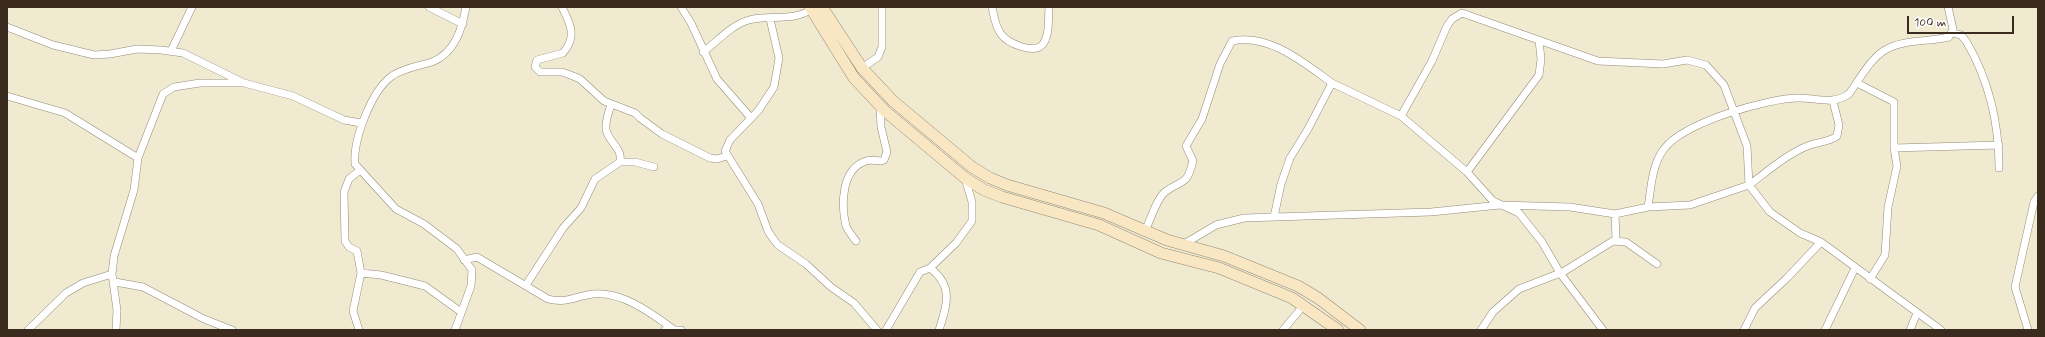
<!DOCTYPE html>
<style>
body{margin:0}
#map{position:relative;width:2045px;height:337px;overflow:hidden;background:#efead0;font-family:Mynerve,sans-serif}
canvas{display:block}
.frame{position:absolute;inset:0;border:8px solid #3b2a1e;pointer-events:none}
.scale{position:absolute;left:1907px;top:16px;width:107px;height:18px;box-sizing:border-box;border:2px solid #3b2a1e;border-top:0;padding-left:5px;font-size:12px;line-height:14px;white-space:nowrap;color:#3b2a1e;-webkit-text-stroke:3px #fff;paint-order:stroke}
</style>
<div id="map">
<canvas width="2045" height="337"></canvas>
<div class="frame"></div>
<div class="scale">100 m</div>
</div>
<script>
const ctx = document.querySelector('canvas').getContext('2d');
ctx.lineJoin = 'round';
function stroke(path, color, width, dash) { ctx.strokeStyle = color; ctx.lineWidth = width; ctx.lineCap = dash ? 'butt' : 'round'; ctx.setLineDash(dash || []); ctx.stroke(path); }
const street = new Path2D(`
 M 429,7 L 463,24
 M 562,7 C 571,25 577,37 563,53 L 537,60 L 535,67 L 540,72 L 562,72 L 573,76 L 580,79 L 604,101 L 635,113 L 640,118 L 662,134 L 710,158 L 717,159 L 727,156
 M 681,7 L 691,23 L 717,79 L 751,118
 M 992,7 C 994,16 995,26 1001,34 C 1007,43 1034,55 1043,44 C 1050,34 1048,19 1049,7
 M 770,19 L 779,58 L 774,87 L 758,111 L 730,140 L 725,151 L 758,204 L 768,231 L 774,240 L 778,245 L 806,264 L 831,287 L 854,303 L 877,330
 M 7,27 L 53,45 L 94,55 L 110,54 L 137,49 L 161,50 L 183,53 L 242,82
 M 1953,33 L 1961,35 L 1966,41 C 1989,80 1999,123 1999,168
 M 171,51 L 192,7
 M 703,52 C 718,41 731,25 749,20 C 770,14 796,23 814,7
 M 862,68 L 878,57 L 882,47 L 882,7
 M 1857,83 L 1894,102 L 1894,148 L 1897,166 L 1888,207 L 1885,255 L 1870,279
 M 7,96 L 65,113 L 138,158
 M 1401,116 L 1432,61 L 1447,26 L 1452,19 L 1462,13 L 1598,61 L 1663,64 L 1687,60 L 1706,65 L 1724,85 L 1747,146 L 1749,185 C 1768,171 1788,153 1810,145 C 1819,142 1829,142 1837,136 L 1839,125 L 1833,101
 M 1894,148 L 1999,145
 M 620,162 L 635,162 L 654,167
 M 1467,172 L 1539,75 L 1541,59 L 1539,40
 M 1648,207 C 1651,188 1652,164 1664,149 C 1683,123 1767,98 1799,98 C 1817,98 1833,105 1849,94 C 1859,80 1870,59 1885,50 C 1903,39 1929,42 1949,37 L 1953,29 L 1948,7
 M 1615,214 L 1616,240
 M 1274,217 L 1281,184 L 1290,158 L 1308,129 L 1332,83 L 1401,116 L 1467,172 L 1493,201 L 1519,213 L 1542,242 L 1560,273 L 1603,330
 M 1145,231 C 1150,221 1157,198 1165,192 C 1183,178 1186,188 1193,161 L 1186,146 L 1202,119 L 1220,64 L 1232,41 C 1269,33 1304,63 1332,83
 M 856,241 C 853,237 848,231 846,226 C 841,205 841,169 866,161 C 871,159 876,161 881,161 L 884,160 L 887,152 L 881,127 L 880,107
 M 1184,244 L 1216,225 L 1244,218 L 1431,212 L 1500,205 L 1570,207 L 1615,214 L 1648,207 L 1690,205 L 1749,185 L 1770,212 L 1800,233 L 1821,242 L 1941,330
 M 464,260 L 477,257 L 548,299 C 566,304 576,296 593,294 C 622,291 651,313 673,329
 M 930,268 C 954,286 947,305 939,330
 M 361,273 L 381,275 L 425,286 L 461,312
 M 115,282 L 143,287 L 204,319 L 232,330
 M 526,285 L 563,228 L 581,208 L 595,179 L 620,162 C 623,148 608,142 606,129 C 605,121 609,112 611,104
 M 28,330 L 66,293 L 83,283 L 112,274
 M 116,330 L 117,310 L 112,274 L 114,256 L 134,190 L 138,158 L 163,94 L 174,87 L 200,83 L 244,83 L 293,96 L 344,120 L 361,123
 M 359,330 L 353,311 L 361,273 L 357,251 L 349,247 L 345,241 L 344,192 L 349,179 L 360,170
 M 455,330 L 471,286 L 472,270 L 457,249 L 424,224 L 396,209 L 355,164 C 353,140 371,91 392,76 C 404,68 419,66 432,62 C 455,53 462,29 466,7
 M 665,330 L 681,330
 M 886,330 L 920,272 L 930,268 L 956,243 L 972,221 L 972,202 L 965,178
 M 1283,330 L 1304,305
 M 1481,330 L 1493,312 L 1519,289 L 1563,272 L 1613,241 L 1626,242 L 1657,264
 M 1744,330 L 1755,308 L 1787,278 L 1821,242
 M 1825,330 L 1855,268
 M 1910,330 L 1917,313
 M 2028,330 L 2015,287 L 2034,202 L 2038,196`);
const secondary = new Path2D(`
 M 810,7 L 854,78 L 885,111 L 965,178 L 984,190 L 1002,197 L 1099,225 L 1161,253 L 1219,268 L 1292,298 L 1338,330
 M 822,7 L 862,68 L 893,101 L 972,167 L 990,178 L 1007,185 L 1104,213 L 1167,240 L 1224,256 L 1298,286 L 1318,298 L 1360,330`);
stroke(street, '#958a77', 8);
stroke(secondary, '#958a77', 12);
stroke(street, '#fff', 7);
stroke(secondary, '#f9e7c3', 11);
</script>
